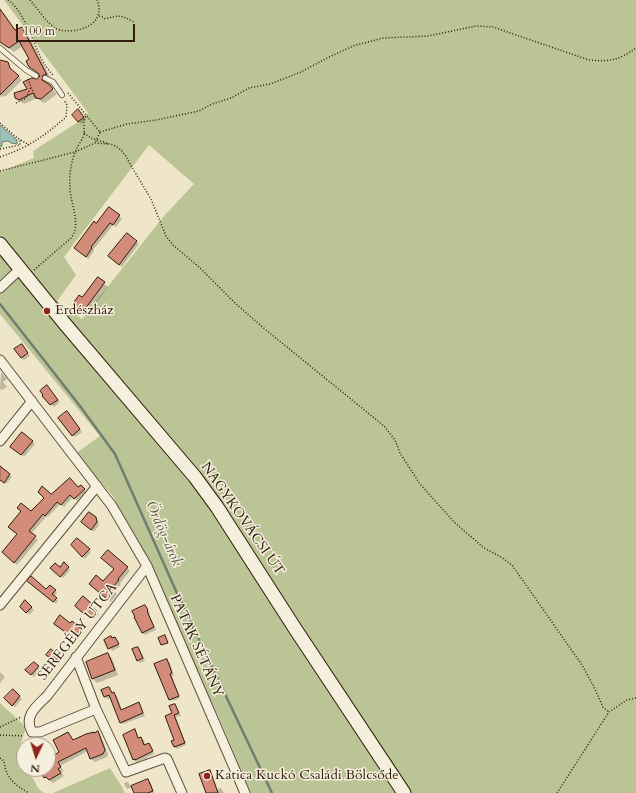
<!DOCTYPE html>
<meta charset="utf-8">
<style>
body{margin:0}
#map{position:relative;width:636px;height:793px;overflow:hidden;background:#efe6ca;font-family:Cardo,serif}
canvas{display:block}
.north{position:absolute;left:16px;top:737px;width:40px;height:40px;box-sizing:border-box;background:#f5efdd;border:1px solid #a79b89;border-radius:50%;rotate:184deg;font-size:11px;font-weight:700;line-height:16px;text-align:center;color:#321c0b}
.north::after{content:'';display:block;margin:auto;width:14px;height:18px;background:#8f2418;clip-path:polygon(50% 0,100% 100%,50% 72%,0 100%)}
.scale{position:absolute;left:16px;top:24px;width:119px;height:18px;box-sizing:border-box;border:2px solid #321c0b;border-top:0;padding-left:5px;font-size:12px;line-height:14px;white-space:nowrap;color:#321c0b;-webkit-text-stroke:3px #f5efdd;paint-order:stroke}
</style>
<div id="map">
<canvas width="636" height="793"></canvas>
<div class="north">N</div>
<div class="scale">100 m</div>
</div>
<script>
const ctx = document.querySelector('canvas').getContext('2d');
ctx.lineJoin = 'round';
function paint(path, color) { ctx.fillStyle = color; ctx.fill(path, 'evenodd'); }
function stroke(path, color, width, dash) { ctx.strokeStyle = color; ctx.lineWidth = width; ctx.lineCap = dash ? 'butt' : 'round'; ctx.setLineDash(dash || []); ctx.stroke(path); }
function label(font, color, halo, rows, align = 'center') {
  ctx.font = font + ' Cardo,serif'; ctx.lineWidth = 3; ctx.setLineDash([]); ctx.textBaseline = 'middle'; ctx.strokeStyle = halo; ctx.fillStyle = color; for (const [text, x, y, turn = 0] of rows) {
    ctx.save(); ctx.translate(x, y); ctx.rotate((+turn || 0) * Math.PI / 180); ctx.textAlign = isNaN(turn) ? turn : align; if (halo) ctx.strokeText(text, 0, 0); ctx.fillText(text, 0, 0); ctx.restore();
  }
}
paint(new Path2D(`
 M 4,0 L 636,0 L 636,793 L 251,793 L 218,715 L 113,496 L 75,454 L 100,436 L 0,314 L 0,172 L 34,158 L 33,151 L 75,124 L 88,113 ZM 149,145 L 194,184 L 164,216 L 82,319 L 57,301 L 76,275 L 64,257 Z
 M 0,703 L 26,727 L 19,750 L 24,761 L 24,769 L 28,769 L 38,788 L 44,793 L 0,793 Z
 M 110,768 L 121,785 L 125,793 L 53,793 Z`), '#bbc495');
const water = new Path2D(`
 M 0,125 L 17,140 L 17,144 L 11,143 L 8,141 L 2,142 L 2,146 L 0,147 Z`);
paint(water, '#9ac0b7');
stroke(water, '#707e72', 1);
paint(new Path2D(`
 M 0,9 L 16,31 L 22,28 L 27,33 L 51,79 L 47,79 L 46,84 L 57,94 L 45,103 L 42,102 L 37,98 L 24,104 L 16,98 L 29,90 L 41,78 L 40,75 L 30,67 L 30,59 L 23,46 L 14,52 L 0,42 Z
 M 0,60 L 22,80 L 6,96 L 1,97 Z
 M 80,113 L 86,120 L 81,124 L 73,115 Z
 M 109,208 L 122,219 L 116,227 L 113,225 L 93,250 L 94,251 L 88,259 L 78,250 Z
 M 127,234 L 139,244 L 122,267 L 112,259 Z
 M 98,278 L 108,287 L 87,316 L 77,308 L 82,298 Z
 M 24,347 L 30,356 L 24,360 L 21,358 Z
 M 1,372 L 7,379 L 3,382 L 7,387 L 2,390 L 0,389 Z
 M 49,389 L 60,402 L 54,407 L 43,396 Z
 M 69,415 L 82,432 L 75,437 L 73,435 Z
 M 32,441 L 35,444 L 24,457 L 14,449 Z
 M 0,467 L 12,477 L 6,484 L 0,479 Z
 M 80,486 L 86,492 L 77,501 L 73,497 L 64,507 L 60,504 L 48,517 L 47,516 L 31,534 L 38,540 L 17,565 L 5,555 L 18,535 L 12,530 L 51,495 L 78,488 Z
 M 95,518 L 98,521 L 99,525 L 94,532 L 85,525 Z
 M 82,544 L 91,552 L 85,559 L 72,545 Z
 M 64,564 L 70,570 L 63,578 L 54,571 L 60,568 Z
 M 127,568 L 130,571 L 120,583 L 121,584 L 115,592 L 117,594 L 111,602 L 93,587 L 103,583 Z
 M 31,583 L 46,591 L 50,587 L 57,593 L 54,597 L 58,601 L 56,604 Z
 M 26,602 L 34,610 L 29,615 L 21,607 Z
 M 91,605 L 94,607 L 93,608 L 99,614 L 94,619 L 89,615 L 88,616 L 78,608 Z
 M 145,606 L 150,613 L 149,614 L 156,630 L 145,635 L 142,633 Z
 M 72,622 L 84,632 L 78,640 L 67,632 L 66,633 L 55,624 L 70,624 Z
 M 115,638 L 120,647 L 112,651 L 105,640 Z
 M 138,648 L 140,650 L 145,661 L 140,663 L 138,660 Z
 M 51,651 L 61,659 L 58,663 L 50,657 Z
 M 108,654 L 112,658 L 118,675 L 97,683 L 93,679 L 87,663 Z
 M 167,661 L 170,663 L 174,676 L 172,676 L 180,698 L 172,701 L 170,699 Z
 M 34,663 L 40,669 L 34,677 L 27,670 Z
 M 0,672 L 5,677 L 0,683 Z
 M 109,688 L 113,694 L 114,694 L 117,696 L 122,710 L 139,704 L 141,706 L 145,716 L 123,724 L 120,722 L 111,698 L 107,699 L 105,697 Z
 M 13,690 L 22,699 L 15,707 L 5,698 Z
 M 175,705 L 181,716 L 176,717 L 186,745 L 177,749 L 174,747 L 173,714 Z
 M 135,730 L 139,739 L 141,738 L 144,740 L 145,745 L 149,744 L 151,747 L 154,754 L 147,757 L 148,758 L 136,762 L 134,759 Z
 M 98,732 L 101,736 L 108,754 L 107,757 L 95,762 L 91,759 L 88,751 L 60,766 L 64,771 L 61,772 L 64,776 L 53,783 L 45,777 L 40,769 L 48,769 L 48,760 L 60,752 L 68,733 L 74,741 Z
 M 210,771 L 212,774 L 217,789 L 221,788 L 224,793 L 207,793 Z
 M 148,781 L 151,783 L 154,793 L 135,793 L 132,787 L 127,789 L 124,783 L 128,782 L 131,787 Z`), '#0003');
stroke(new Path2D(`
 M 0,304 L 80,406 L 115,454 L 176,591 L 272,793`), '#707e72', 2.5);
const building = new Path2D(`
 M 0,9 L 15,30 L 22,27 L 47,75 L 43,75 L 42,80 L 50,85 L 53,89 L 41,99 L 36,98 L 33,93 L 19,100 L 15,98 L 14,93 L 27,89 L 23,82 L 32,78 L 37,79 L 40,76 L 38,73 L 29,67 L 26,61 L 29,59 L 19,41 L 9,48 L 0,42 Z
 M 0,60 L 8,62 L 10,68 L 19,76 L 0,95 Z
 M 78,109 L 84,117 L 78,122 L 72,115 Z
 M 109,207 L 120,215 L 113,225 L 110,223 L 91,247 L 92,248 L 86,257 L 74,248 L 94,221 L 96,223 Z
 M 127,233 L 137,241 L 119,265 L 108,256 Z
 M 98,277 L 105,282 L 82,313 L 72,305 L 79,295 L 82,297 Z
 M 22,344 L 28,353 L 21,358 L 14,349 Z
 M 47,385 L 58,400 L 50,405 L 42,396 L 43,395 L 40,391 Z
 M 67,411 L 80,429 L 72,436 L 58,418 Z
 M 22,432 L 33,441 L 21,455 L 10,447 Z
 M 0,466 L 10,474 L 4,483 L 0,480 Z
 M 70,478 L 78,487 L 81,485 L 85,489 L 74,499 L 70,495 L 61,505 L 57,502 L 45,516 L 43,514 L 29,531 L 36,536 L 14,563 L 2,552 L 17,534 L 8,527 L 21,511 L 17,508 L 21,503 L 31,511 L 44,498 L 38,492 L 42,486 L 51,494 Z
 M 89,512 L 96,517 L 97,522 L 91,530 L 81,522 Z
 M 77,538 L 90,549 L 82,557 L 71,545 Z
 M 108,550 L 128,567 L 118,579 L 119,580 L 112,588 L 114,590 L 107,599 L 89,584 L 96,575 L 103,581 L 114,569 L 101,558 Z
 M 64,562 L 69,567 L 60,577 L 50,568 L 55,563 L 60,567 Z
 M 31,576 L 46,589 L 50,585 L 56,590 L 52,594 L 57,598 L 53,602 L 27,581 Z
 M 83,596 L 92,604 L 91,606 L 97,611 L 91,617 L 86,613 L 85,615 L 75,606 Z
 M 25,600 L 32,607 L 26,613 L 20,607 Z
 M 145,605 L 148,610 L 147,611 L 154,627 L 142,633 L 134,617 L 135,617 L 132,611 Z
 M 60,615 L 70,623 L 72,621 L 82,629 L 75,639 L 54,624 Z
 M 165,635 L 168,643 L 161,645 L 158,638 Z
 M 111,636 L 112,638 L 115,637 L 119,644 L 108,649 L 104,640 Z
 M 138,647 L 143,658 L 137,661 L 132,649 Z
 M 51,649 L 59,656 L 55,662 L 46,655 Z
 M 108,653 L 115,670 L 92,679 L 86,662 Z
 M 167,659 L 172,673 L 170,674 L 179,696 L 169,700 L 154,664 Z
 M 34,662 L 39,666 L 31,675 L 25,670 Z
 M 109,687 L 112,693 L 114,692 L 121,710 L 139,702 L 143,713 L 120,723 L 109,695 L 104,697 L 101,690 Z
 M 13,689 L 20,696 L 12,706 L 4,698 Z
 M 175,704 L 179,713 L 174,715 L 185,743 L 174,747 L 171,741 L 174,740 L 165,716 L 172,713 L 169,706 Z
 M 135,729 L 138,738 L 141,737 L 144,745 L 149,743 L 153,751 L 135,760 L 135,759 L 133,760 L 123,735 Z
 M 98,731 L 105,750 L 103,754 L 90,759 L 86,748 L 58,762 L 61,767 L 58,769 L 61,773 L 49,780 L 46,777 L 44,778 L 39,769 L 48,769 L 48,759 L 59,752 L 53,740 L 68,732 L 73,740 L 86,734 L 94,732 L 94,733 Z
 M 210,770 L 218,793 L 206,793 L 199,774 Z
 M 148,779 L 153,791 L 148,793 L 134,793 L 131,786 Z`);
paint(building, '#d38b7a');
stroke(building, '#321c0b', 1);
const lane = new Path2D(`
 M 0,48 L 26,70 L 36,76
 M 45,78 L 53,82 L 62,95`);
const street = new Path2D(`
 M 0,288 L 20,269
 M 0,360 L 112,506 L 147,566 L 245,793
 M 0,441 L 32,401
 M 0,605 L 97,486
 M 76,657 L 96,709 L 126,772 L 165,758 L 167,759 L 182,793
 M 96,709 L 40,732 L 32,732 C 23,716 37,706 47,696 L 147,566`);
const secondary = new Path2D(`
 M 0,244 L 65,324 L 195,477 L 217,507 L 294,627 L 404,793`);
stroke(lane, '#614e3b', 6);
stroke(street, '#614e3b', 11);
stroke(secondary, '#321c0b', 15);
stroke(new Path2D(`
 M 8,0 C 25,11 34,48 45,65 C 47,68 50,72 53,75
 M 30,0 C 38,9 45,21 55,28 C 67,35 95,29 98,15 C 100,10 99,5 97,0
 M 99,16 L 101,16 L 105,19 C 118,15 122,15 134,22
 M 28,79 L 36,99
 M 68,93 L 100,132 L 95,143
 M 16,103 L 26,98 L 31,87
 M 0,123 L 16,137 L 29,145
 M 100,132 L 127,124 L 156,120 L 199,111 L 212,104 L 231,98 L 249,88 L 270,84 L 301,72 L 329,57 L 353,46 L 383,38 L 428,36 L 476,26 L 493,27 L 589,60 C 610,62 619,60 636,48
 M 84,133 L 91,138 L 116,146 L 121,150 L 126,156 L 130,164 L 151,199 L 166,236 L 173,245 L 199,267 L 235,303 L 266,330 L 384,426 L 395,440 L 400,453 L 420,484 L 454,522 L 484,548 L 501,557 L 512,565 L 582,665 L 593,685 L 603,707 L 609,712
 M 0,149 L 20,145 L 20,139
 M 0,157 C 29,147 43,137 66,117 L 67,105 L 64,100
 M 0,171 L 75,152 L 95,143 L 109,144
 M 34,270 L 71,238 C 82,224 70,204 70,187 C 69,175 71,162 76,150 C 78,145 83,139 84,134 C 85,127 82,121 86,116
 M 0,727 L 21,717
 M 0,735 L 24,736
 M 0,758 L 4,761 C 6,779 15,785 29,793
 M 557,793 L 609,712 L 627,700 L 636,698`), '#321c0b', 1.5, [1, 2]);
stroke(lane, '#f5efdd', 4.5);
stroke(street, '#f5efdd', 9);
stroke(secondary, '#f5efdd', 13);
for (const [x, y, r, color] of [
 [47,311,4,"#8f2418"],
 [207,776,4,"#8f2418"]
]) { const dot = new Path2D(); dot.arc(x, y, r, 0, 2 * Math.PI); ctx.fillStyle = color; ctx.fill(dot); stroke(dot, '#f5efdd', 1.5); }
label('14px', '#321c0b', '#f5efdd', [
 ["Erdészház",55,311],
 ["Katica Kuckó Családi Bölcsőde",215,776]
], 'left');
label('14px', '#321c0b', '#f5efdd', [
 ["NAGYKOVÁCSI ÚT",242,519,55],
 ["SEREGÉLY UTCA",78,632,-52],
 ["PATAK SÉTÁNY",196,646,66]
]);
label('italic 15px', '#565547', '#f5efdd', [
 ["Ördög-árok",163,534,66]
]);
</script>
